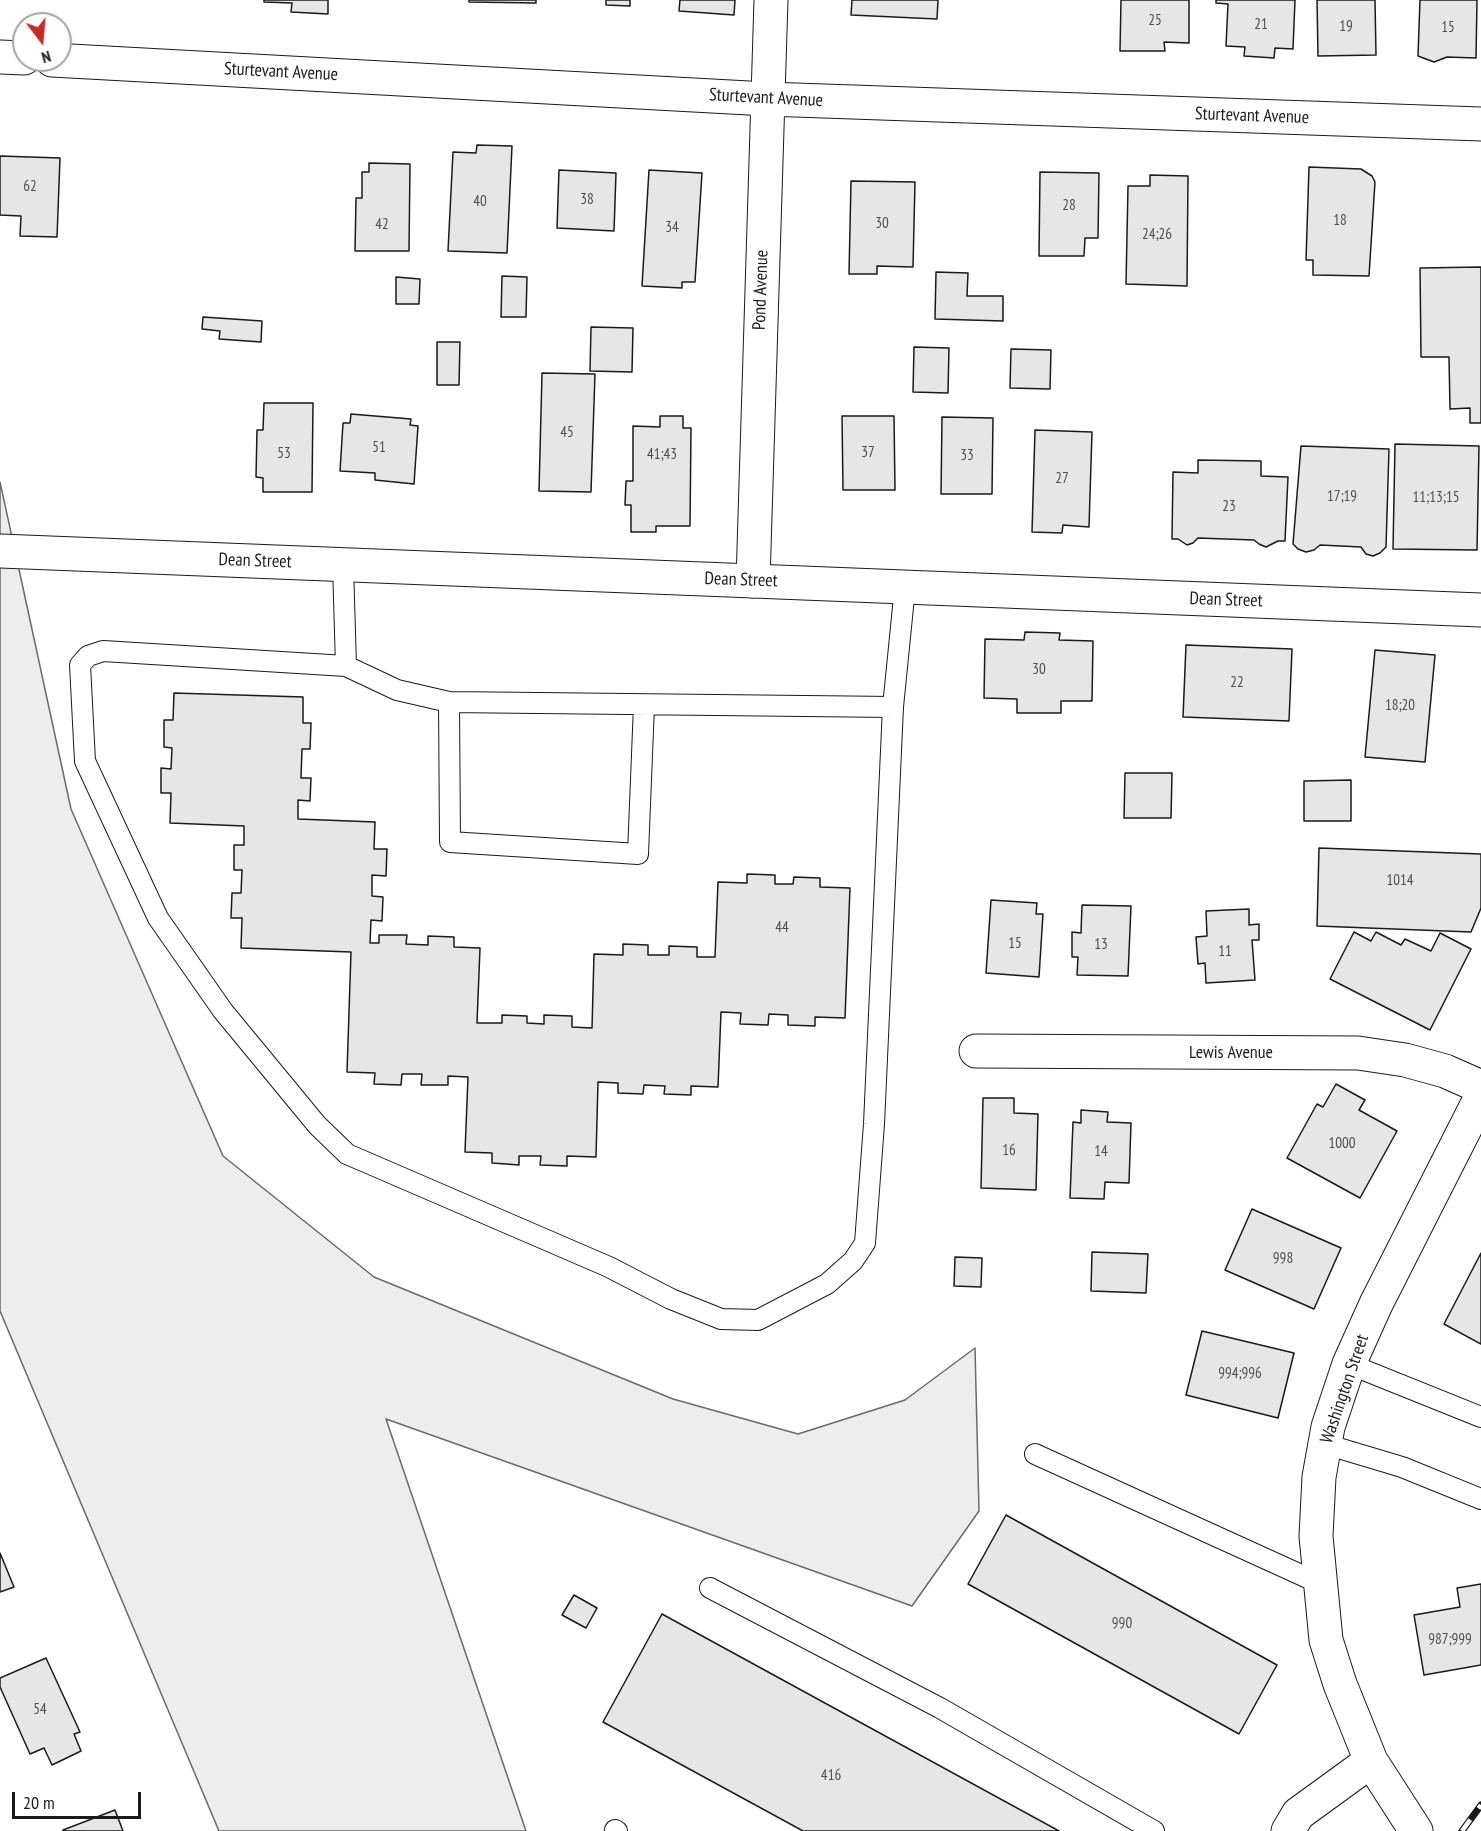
<!DOCTYPE html>
<style>
body{margin:0}
#map{position:relative;width:1481px;height:1831px;overflow:hidden;background:#fff;font-family:"PT Sans Narrow",sans-serif}
canvas{display:block}
.north{position:absolute;left:12px;top:12px;width:60px;height:60px;box-sizing:border-box;background:#fff;border:2px solid #a3a3a3;border-radius:50%;rotate:164deg;font-size:16px;font-weight:700;line-height:24px;text-align:center;color:#1a1a1a}
.north::after{content:'';display:block;margin:auto;width:21px;height:27px;background:#c62828;clip-path:polygon(50% 0,100% 100%,50% 72%,0 100%)}
.scale{position:absolute;left:12px;top:1792px;width:129px;height:27px;box-sizing:border-box;border:3px solid #1a1a1a;border-top:0;padding-left:8px;font-size:18px;line-height:21px;white-space:nowrap;color:#1a1a1a;-webkit-text-stroke:4px #fff;paint-order:stroke}
</style>
<div id="map">
<canvas width="1481" height="1831"></canvas>
<div class="north">N</div>
<div class="scale">20 m</div>
</div>
<script>
const ctx = document.querySelector('canvas').getContext('2d');
ctx.lineJoin = 'round';
function paint(path, color) { ctx.fillStyle = color; ctx.fill(path, 'evenodd'); }
function stroke(path, color, width, dash) { ctx.strokeStyle = color; ctx.lineWidth = width; ctx.lineCap = dash ? 'butt' : 'round'; ctx.setLineDash(dash || []); ctx.stroke(path); }
function label(font, color, halo, rows, align = 'center') {
  ctx.font = font + ' "PT Sans Narrow",sans-serif'; ctx.lineWidth = 4.5; ctx.setLineDash([]); ctx.textBaseline = 'middle'; ctx.strokeStyle = halo; ctx.fillStyle = color; for (const [text, x, y, turn = 0] of rows) {
    ctx.save(); ctx.translate(x, y); ctx.rotate((+turn || 0) * Math.PI / 180); ctx.textAlign = isNaN(turn) ? turn : align; if (halo) ctx.strokeText(text, 0, 0); ctx.fillText(text, 0, 0); ctx.restore();
  }
}
const green = new Path2D(`
 M 0,482 L 71,809 L 223,1156 L 374,1277 L 673,1399 L 798,1434 L 905,1400 L 975,1348 L 979,1511 L 912,1606 L 386,1419 L 526,1831 L 219,1831 L 0,1311 Z`);
paint(green, '#ededed');
stroke(green, '#6a6a6a', 1.5);
const building = new Path2D(`
 M 264,0 L 328,0 L 328,14 L 291,12 L 292,3 L 264,2 Z
 M 469,0 L 536,0 L 536,3 L 469,2 Z
 M 606,0 L 630,0 L 630,6 L 606,5 Z
 M 680,0 L 735,0 L 734,15 L 679,11 Z
 M 852,0 L 938,0 L 937,19 L 851,15 Z
 M 1121,0 L 1189,0 L 1189,43 L 1164,42 L 1165,51 L 1120,51 Z
 M 1216,0 L 1295,0 L 1293,49 L 1275,48 L 1274,58 L 1244,56 L 1245,47 L 1226,46 L 1228,4 L 1216,3 Z
 M 1317,0 L 1375,0 L 1376,55 L 1318,56 Z
 M 1420,0 L 1477,0 L 1476,58 L 1447,57 L 1434,62 L 1418,56 Z
 M 477,145 L 512,146 L 507,253 L 448,251 L 453,152 L 476,153 Z
 M 0,156 L 60,158 L 57,237 L 20,236 L 21,216 L 0,215 Z
 M 369,163 L 410,164 L 409,251 L 355,251 L 356,198 L 362,198 L 362,172 L 369,172 Z
 M 1309,167 L 1361,169 L 1372,176 L 1375,182 L 1369,276 L 1313,275 L 1313,260 L 1306,260 Z
 M 559,170 L 616,173 L 614,231 L 557,228 Z
 M 649,170 L 702,173 L 695,282 L 682,282 L 682,288 L 642,286 Z
 M 1040,172 L 1099,173 L 1098,238 L 1085,238 L 1084,256 L 1039,256 Z
 M 1150,175 L 1188,176 L 1187,286 L 1126,284 L 1128,186 L 1150,186 Z
 M 851,181 L 915,182 L 913,267 L 877,266 L 877,274 L 849,274 Z
 M 1481,267 L 1481,423 L 1470,423 L 1470,408 L 1450,409 L 1449,357 L 1421,357 L 1420,268 Z
 M 936,272 L 968,273 L 967,296 L 1003,296 L 1003,321 L 935,319 Z
 M 502,276 L 527,277 L 526,317 L 501,317 Z
 M 396,277 L 420,279 L 419,304 L 396,304 Z
 M 203,317 L 262,321 L 261,342 L 219,339 L 220,331 L 202,329 Z
 M 591,327 L 633,328 L 632,372 L 590,371 Z
 M 437,342 L 460,342 L 459,385 L 437,385 Z
 M 914,347 L 949,348 L 948,393 L 913,392 Z
 M 1011,349 L 1051,350 L 1050,389 L 1010,388 Z
 M 542,373 L 595,374 L 591,492 L 539,491 Z
 M 264,403 L 313,403 L 312,492 L 263,492 L 263,478 L 256,477 L 257,430 L 263,430 Z
 M 351,414 L 411,419 L 410,425 L 418,426 L 414,484 L 375,480 L 375,473 L 340,471 L 343,423 L 350,423 Z
 M 660,416 L 683,416 L 683,428 L 691,428 L 690,526 L 656,526 L 656,532 L 631,532 L 631,505 L 625,505 L 626,481 L 633,481 L 633,426 L 660,427 Z
 M 842,416 L 894,416 L 895,490 L 843,490 Z
 M 942,417 L 993,418 L 992,494 L 941,494 Z
 M 1035,430 L 1092,432 L 1089,527 L 1063,525 L 1062,533 L 1032,532 Z
 M 1395,444 L 1479,446 L 1477,550 L 1393,549 Z
 M 1301,446 L 1389,449 L 1386,547 L 1380,553 L 1373,556 L 1366,554 L 1361,547 L 1320,545 L 1314,550 L 1306,552 L 1298,549 L 1293,544 Z
 M 1198,460 L 1261,461 L 1261,476 L 1288,477 L 1285,541 L 1278,541 L 1266,547 L 1259,544 L 1254,540 L 1198,538 L 1193,543 L 1187,545 L 1178,539 L 1172,539 L 1173,472 L 1198,473 Z
 M 1025,632 L 1060,633 L 1059,640 L 1093,641 L 1092,701 L 1061,701 L 1061,713 L 1017,713 L 1017,699 L 984,698 L 985,639 L 1024,640 Z
 M 1186,645 L 1292,649 L 1289,721 L 1183,717 Z
 M 1375,650 L 1435,655 L 1425,762 L 1365,757 Z
 M 174,693 L 303,697 L 303,723 L 311,723 L 310,749 L 302,749 L 301,778 L 311,778 L 310,801 L 298,800 L 298,819 L 375,822 L 374,849 L 387,849 L 386,876 L 372,875 L 372,896 L 383,897 L 382,921 L 371,920 L 370,943 L 379,943 L 379,935 L 407,935 L 406,944 L 428,945 L 428,936 L 454,937 L 454,947 L 480,948 L 477,1023 L 502,1023 L 502,1015 L 527,1016 L 527,1023 L 544,1024 L 544,1015 L 572,1016 L 572,1027 L 592,1028 L 594,954 L 623,955 L 623,944 L 648,945 L 648,955 L 669,955 L 669,946 L 697,947 L 697,957 L 715,957 L 718,882 L 747,883 L 747,874 L 775,875 L 775,884 L 793,884 L 794,877 L 820,878 L 820,887 L 850,888 L 845,1018 L 815,1017 L 815,1026 L 788,1025 L 788,1015 L 769,1014 L 768,1025 L 740,1024 L 741,1013 L 721,1012 L 718,1087 L 691,1086 L 691,1095 L 664,1094 L 665,1086 L 644,1085 L 643,1094 L 618,1093 L 618,1083 L 598,1082 L 596,1157 L 567,1156 L 567,1166 L 540,1165 L 541,1156 L 519,1156 L 519,1165 L 492,1163 L 492,1153 L 465,1152 L 468,1077 L 448,1076 L 448,1085 L 421,1085 L 422,1074 L 402,1074 L 401,1085 L 374,1084 L 375,1073 L 347,1072 L 351,952 L 241,948 L 242,918 L 231,918 L 232,893 L 241,893 L 242,870 L 234,870 L 234,845 L 244,845 L 244,826 L 170,823 L 171,793 L 161,793 L 161,768 L 171,769 L 172,748 L 164,747 L 164,720 L 173,720 Z
 M 1125,773 L 1172,773 L 1171,818 L 1124,818 Z
 M 1351,780 L 1351,821 L 1304,821 L 1304,781 Z
 M 1319,848 L 1481,854 L 1481,908 L 1471,932 L 1317,926 Z
 M 991,900 L 1037,903 L 1036,914 L 1043,914 L 1039,977 L 986,973 Z
 M 1082,905 L 1131,906 L 1128,976 L 1077,975 L 1078,957 L 1072,957 L 1072,932 L 1081,933 Z
 M 1249,909 L 1249,925 L 1259,924 L 1259,940 L 1252,940 L 1255,980 L 1206,983 L 1205,963 L 1198,964 L 1196,937 L 1207,936 L 1206,911 Z
 M 1354,932 L 1371,941 L 1376,932 L 1401,945 L 1405,939 L 1431,951 L 1440,933 L 1471,949 L 1430,1030 L 1330,979 Z
 M 1336,1084 L 1365,1100 L 1359,1110 L 1397,1131 L 1360,1198 L 1287,1158 L 1317,1104 L 1323,1107 Z
 M 983,1098 L 1014,1098 L 1014,1113 L 1038,1114 L 1036,1190 L 981,1188 Z
 M 1081,1110 L 1108,1112 L 1107,1122 L 1131,1123 L 1129,1183 L 1105,1182 L 1104,1199 L 1070,1198 L 1073,1122 L 1081,1123 Z
 M 1252,1209 L 1341,1248 L 1314,1309 L 1225,1270 Z
 M 1092,1252 L 1148,1254 L 1146,1293 L 1091,1291 Z
 M 1481,1253 L 1481,1344 L 1444,1324 Z
 M 955,1257 L 982,1258 L 981,1287 L 954,1286 Z
 M 1202,1331 L 1294,1353 L 1278,1418 L 1186,1395 Z
 M 1006,1515 L 1277,1665 L 1239,1734 L 968,1584 Z
 M 0,1553 L 14,1587 L 0,1592 Z
 M 1481,1584 L 1481,1665 L 1424,1675 L 1414,1615 L 1460,1607 L 1457,1588 Z
 M 574,1595 L 597,1608 L 586,1628 L 562,1615 Z
 M 662,1614 L 1059,1831 L 803,1831 L 603,1722 Z
 M 46,1658 L 80,1732 L 74,1734 L 81,1751 L 52,1765 L 44,1748 L 30,1754 L 0,1687 L 0,1678 Z
 M 115,1810 L 123,1831 L 63,1831 L 63,1830 Z`);
paint(building, '#e6e6e6');
stroke(building, '#1a1a1a', 1.5);
const lane = new Path2D(`
 M 343,565 L 346,666 L 103,651 L 88,656 L 80,665 L 85,761 L 158,918 L 223,1011 L 317,1125 L 347,1154 L 609,1267 L 671,1299 L 721,1319 L 758,1320 L 827,1284 L 853,1261 L 865,1243 L 874,1124 L 893,707 L 449,702 L 397,690 L 346,666
 M 449,702 L 450,842 L 638,854 L 644,705
 M 893,707 L 905,587
 M 1349,1364 L 1481,1417
 M 1325,1444 L 1402,1467 L 1481,1499
 M 1035,1454 L 1321,1584
 M 710,1588 L 940,1708 L 1154,1831
 M 615,1830 L 617,1831`);
const street = new Path2D(`
 M 0,57 L 24,58
 M 52,60 L 767,99 L 1481,124
 M 753,581 L 771,0
 M 976,1051 L 1358,1053 L 1405,1060 L 1445,1071 L 1481,1087`);
const secondary = new Path2D(`
 M 0,551 L 1481,610
 M 1288,1831 L 1298,1814 L 1371,1761
 M 1416,1831 L 1371,1761 L 1340,1684 L 1326,1640 L 1316,1536 L 1319,1477 L 1328,1427 L 1349,1364 L 1376,1304 L 1481,1097`);
stroke(lane, '#1a1a1a', 22);
stroke(street, '#1a1a1a', 35);
stroke(secondary, '#1a1a1a', 35);
stroke(lane, '#fff', 20);
stroke(street, '#fff', 33);
stroke(secondary, '#fff', 33);
const rail = new Path2D(`
 M 1462,1831 L 1481,1805`);
stroke(rail, '#1a1a1a', 7);
stroke(rail, '#fff', 4.5, [14]);
label('15px', '#4d4d4d', null, [
 ["25",1155,21],
 ["21",1261,25],
 ["19",1346,27],
 ["15",1448,28],
 ["62",30,187],
 ["38",587,200],
 ["40",480,202],
 ["28",1069,206],
 ["18",1340,221],
 ["30",882,224],
 ["42",382,225],
 ["34",672,228],
 ["24;26",1157,235],
 ["45",567,433],
 ["51",379,448],
 ["37",868,453],
 ["53",284,454],
 ["41;43",662,455],
 ["33",967,456],
 ["27",1062,479],
 ["17;19",1342,497],
 ["11;13;15",1436,498],
 ["23",1229,507],
 ["30",1039,670],
 ["22",1237,683],
 ["18;20",1400,706],
 ["1014",1400,881],
 ["44",782,928],
 ["15",1015,944],
 ["13",1101,945],
 ["11",1225,952],
 ["1000",1342,1144],
 ["16",1009,1151],
 ["14",1101,1152],
 ["998",1283,1259],
 ["994;996",1240,1374],
 ["990",1122,1624],
 ["987;999",1450,1640],
 ["54",40,1710],
 ["416",831,1776]
]);
label('18px', '#1a1a1a', '#fff', [
 ["Sturtevant Avenue",281,72,3],
 ["Sturtevant Avenue",766,98,3],
 ["Sturtevant Avenue",1252,116,2],
 ["Pond Avenue",761,290,-88],
 ["Dean Street",255,561,2],
 ["Dean Street",741,580,2],
 ["Dean Street",1226,600,2],
 ["Lewis Avenue",1231,1053],
 ["Washington Street",1345,1389,-71]
]);
</script>
